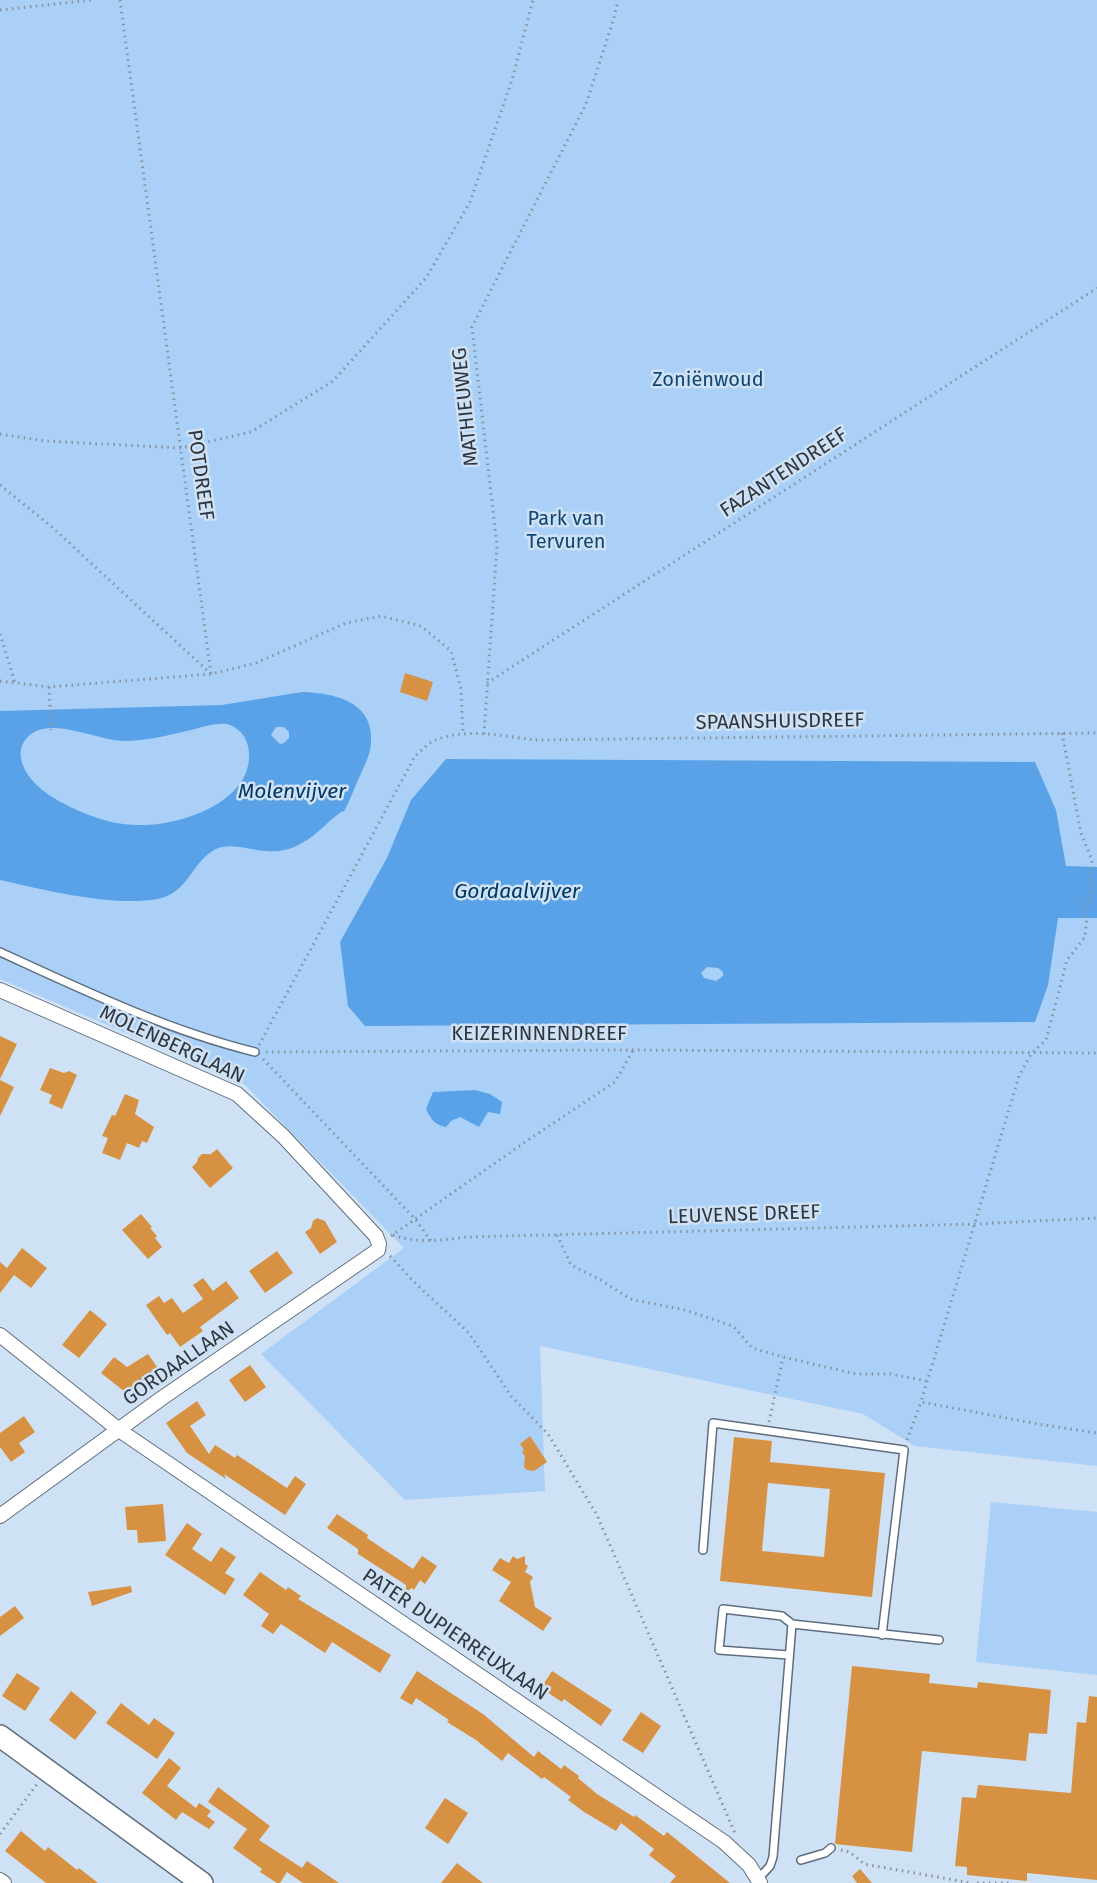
<!DOCTYPE html>
<meta charset="utf-8">
<style>
body{margin:0}
canvas{display:block;background:#cfe1f4}
</style>
<canvas width="1097" height="1883"></canvas>
<script>
const ctx = document.querySelector('canvas').getContext('2d');
ctx.lineJoin = 'round';
function paint(path, color) { ctx.fillStyle = color; ctx.fill(path, 'evenodd'); }
function stroke(path, color, width, dash) { ctx.strokeStyle = color; ctx.lineWidth = width; ctx.lineCap = dash ? 'butt' : 'round'; ctx.setLineDash(dash || []); ctx.stroke(path); }
function label(font, color, halo, rows, align = 'center') {
  ctx.font = font + ' "Fira Sans",sans-serif'; ctx.lineWidth = 5; ctx.setLineDash([]); ctx.textBaseline = 'middle'; ctx.strokeStyle = halo; ctx.fillStyle = color; for (const [text, x, y, turn = 0] of rows) {
    ctx.save(); ctx.translate(x, y); ctx.rotate((+turn || 0) * Math.PI / 180); ctx.textAlign = isNaN(turn) ? turn : align; if (halo) ctx.strokeText(text, 0, 0); ctx.fillText(text, 0, 0); ctx.restore();
  }
}
paint(new Path2D(`
 M 0,0 L 1097,0 L 1097,1466 L 915,1446 L 863,1414 L 540,1346 L 545,1491 L 405,1500 L 261,1354 L 404,1248 L 243,1083 L 0,979 Z
 M 991,1502 L 1097,1512 L 1097,1675 L 976,1662 Z`), '#aad0f7');
paint(new Path2D(`
 M 302,692 C 335,693 375,702 371,744 C 370,756 363,768 359,778 C 355,786 348,806 344,811 C 343,812 342,811 341,812 C 327,822 317,835 302,843 C 267,864 238,837 214,850 C 191,863 188,894 157,899 C 113,907 44,890 0,880 L 0,711 L 222,705 ZM 227,724 C 238,727 245,735 248,746 C 259,801 179,827 137,825 C 112,825 85,815 63,803 C 46,795 24,778 21,758 C 19,745 27,734 39,730 C 64,722 98,740 124,741 C 147,741 169,735 191,730 C 203,727 215,723 227,724 ZM 276,727 L 284,727 L 289,732 L 289,738 L 284,743 L 280,744 L 271,735 Z
 M 446,759 L 1035,762 L 1056,810 L 1066,866 L 1097,867 L 1097,918 L 1058,918 L 1048,985 L 1035,1022 L 365,1026 L 348,1006 L 340,942 L 387,858 L 411,800 ZM 707,967 L 718,968 L 723,972 L 723,976 L 716,981 L 704,978 L 701,973 Z
 M 475,1090 L 490,1094 L 502,1102 L 500,1114 L 488,1112 L 479,1127 L 460,1117 L 451,1121 L 446,1127 C 434,1125 431,1119 426,1109 L 433,1092 Z`), '#59a2e7');
paint(new Path2D(`
 M 405,673 L 433,682 L 427,701 L 400,692 Z
 M 0,1036 L 17,1044 L 0,1079 Z
 M 50,1068 L 64,1073 L 69,1071 L 77,1075 L 62,1109 L 49,1103 L 52,1095 L 40,1090 Z
 M 0,1080 L 14,1087 L 0,1116 Z
 M 125,1094 L 139,1100 L 135,1114 L 154,1127 L 147,1143 L 142,1141 L 139,1148 L 127,1143 L 120,1160 L 102,1153 L 108,1138 L 102,1136 L 112,1115 L 115,1116 Z
 M 217,1149 L 233,1168 L 210,1188 L 192,1167 L 197,1162 L 198,1158 L 202,1154 L 211,1154 Z
 M 141,1214 L 152,1227 L 150,1228 L 157,1236 L 155,1238 L 162,1247 L 148,1259 L 122,1230 Z
 M 317,1218 L 325,1221 L 337,1242 L 320,1254 L 305,1232 L 311,1228 L 313,1221 Z
 M 22,1248 L 47,1268 L 31,1288 L 14,1275 L 0,1293 L 0,1262 L 7,1268 Z
 M 277,1251 L 293,1273 L 265,1293 L 249,1271 Z
 M 203,1278 L 213,1291 L 226,1281 L 239,1298 L 200,1327 L 203,1331 L 180,1347 L 170,1333 L 167,1335 L 146,1305 L 159,1296 L 164,1303 L 172,1298 L 183,1313 L 203,1299 L 193,1285 Z
 M 90,1310 L 107,1324 L 79,1358 L 62,1345 Z
 M 148,1354 L 160,1371 L 125,1392 L 101,1373 L 114,1357 L 127,1367 Z
 M 250,1365 L 266,1387 L 245,1402 L 229,1380 Z
 M 197,1401 L 206,1415 L 190,1426 L 209,1454 L 215,1445 L 235,1458 L 237,1455 L 287,1488 L 295,1476 L 306,1484 L 285,1515 L 224,1474 L 226,1479 L 187,1453 L 166,1423 Z
 M 24,1416 L 35,1432 L 19,1443 L 25,1452 L 11,1462 L 0,1447 L 0,1433 Z
 M 530,1436 L 547,1462 L 534,1471 L 527,1470 L 524,1467 L 525,1456 L 522,1452 L 524,1450 L 520,1444 Z
 M 734,1437 L 772,1441 L 770,1462 L 885,1473 L 872,1597 L 720,1581 ZM 768,1483 L 830,1489 L 824,1557 L 762,1551 Z
 M 163,1504 L 166,1541 L 138,1543 L 137,1530 L 127,1530 L 125,1507 Z
 M 337,1514 L 368,1535 L 367,1538 L 413,1569 L 422,1556 L 437,1566 L 425,1584 L 420,1580 L 414,1590 L 412,1588 L 406,1592 L 406,1585 L 358,1554 L 358,1549 L 327,1528 Z
 M 187,1523 L 202,1534 L 192,1549 L 211,1562 L 221,1547 L 236,1557 L 225,1573 L 235,1579 L 225,1595 L 165,1555 Z
 M 513,1556 L 517,1559 L 525,1556 L 525,1564 L 528,1566 L 525,1572 L 533,1577 L 530,1582 L 535,1607 L 552,1618 L 543,1631 L 499,1601 L 511,1582 L 492,1570 L 500,1558 L 509,1563 Z
 M 260,1572 L 286,1590 L 288,1587 L 301,1596 L 298,1599 L 391,1655 L 380,1673 L 332,1642 L 325,1653 L 281,1624 L 273,1634 L 261,1626 L 269,1614 L 243,1595 Z
 M 131,1586 L 132,1592 L 92,1606 L 88,1592 Z
 M 15,1606 L 24,1618 L 0,1636 L 0,1617 Z
 M 852,1666 L 930,1674 L 929,1683 L 977,1688 L 978,1682 L 1051,1690 L 1047,1734 L 1029,1733 L 1026,1761 L 922,1751 L 912,1852 L 835,1844 Z
 M 417,1671 L 483,1714 L 534,1757 L 538,1751 L 561,1769 L 564,1765 L 579,1776 L 578,1778 L 597,1794 L 634,1817 L 635,1815 L 664,1836 L 667,1832 L 730,1883 L 670,1883 L 676,1876 L 649,1855 L 654,1849 L 621,1823 L 616,1831 L 584,1812 L 568,1800 L 571,1797 L 544,1777 L 542,1779 L 508,1753 L 502,1761 L 476,1740 L 447,1722 L 449,1720 L 416,1698 L 412,1705 L 400,1698 Z
 M 552,1671 L 612,1710 L 601,1726 L 564,1699 L 562,1702 L 541,1688 Z
 M 17,1673 L 40,1688 L 25,1711 L 2,1696 Z
 M 71,1691 L 97,1712 L 75,1740 L 49,1720 Z
 M 1089,1696 L 1097,1697 L 1097,1880 L 1027,1873 L 1027,1881 L 967,1875 L 967,1867 L 955,1866 L 962,1797 L 976,1798 L 978,1785 L 1071,1793 L 1077,1722 L 1086,1723 Z
 M 121,1703 L 149,1725 L 154,1718 L 175,1733 L 157,1759 L 106,1723 Z
 M 641,1712 L 661,1726 L 643,1753 L 622,1740 Z
 M 169,1758 L 181,1768 L 167,1786 L 196,1808 L 199,1803 L 211,1811 L 207,1816 L 215,1822 L 209,1829 L 182,1812 L 176,1820 L 142,1793 Z
 M 218,1787 L 270,1826 L 259,1840 L 302,1868 L 307,1861 L 339,1883 L 303,1883 L 287,1872 L 280,1883 L 277,1883 L 260,1872 L 262,1869 L 233,1848 L 247,1829 L 208,1802 Z
 M 445,1798 L 468,1813 L 448,1844 L 425,1828 Z
 M 21,1831 L 45,1851 L 48,1847 L 77,1870 L 79,1868 L 98,1883 L 46,1883 L 5,1851 Z
 M 457,1863 L 483,1883 L 441,1883 Z
 M 860,1869 L 872,1883 L 857,1883 L 852,1876 Z`), '#d69242');
const lane = new Path2D(`
 M 0,952 C 83,990 166,1030 255,1052
 M 703,1550 L 713,1423 L 904,1450 L 882,1635
 M 789,1655 L 719,1650 L 723,1609 L 782,1616 L 792,1624
 M 801,1860 L 825,1853 L 831,1848
 M 758,1879 L 770,1866 L 773,1857 L 792,1624 L 939,1640`);
const street = new Path2D(`
 M 0,990 L 237,1094 L 283,1136 L 376,1236 L 379,1244 L 378,1250 L 162,1398 L 0,1516
 M 0,1335 L 119,1430 L 724,1842 L 749,1865 L 760,1883
 M 0,1880 L 4,1883`);
const primary = new Path2D(`
 M 0,1736 L 202,1883`);
stroke(lane, '#5e6e7e', 10);
stroke(street, '#5e6e7e', 16);
stroke(primary, '#5e6e7e', 24);
stroke(new Path2D(`
 M 120,0 L 211,674
 M 0,10 L 92,0
 M 0,434 L 45,441 L 181,448 L 251,432 L 333,381 L 426,278 L 470,202 L 512,80 L 533,0
 M 0,485 L 52,527 L 211,674
 M 0,634 L 15,683
 M 0,681 L 49,687 L 211,674 L 256,663 L 346,623 L 381,616 L 421,626 L 451,651 L 461,689 L 463,733
 M 487,683 L 1097,288
 M 49,687 L 51,730
 M 1062,733 L 1081,833 L 1092,860 L 1085,937 L 1067,960 L 1046,1040 L 1031,1054 L 1019,1076 L 921,1402 L 1038,1424 L 1097,1433
 M 484,734 L 497,546 L 472,327 L 586,104 L 614,18 L 618,0
 M 259,1045 L 415,756 C 421,751 427,744 433,741 C 465,727 502,736 535,740 L 1097,733
 M 266,1052 L 633,1050 L 1097,1053
 M 263,1059 L 416,1220 L 431,1241
 M 393,1235 C 418,1244 442,1240 467,1237 L 975,1224 L 1097,1218
 M 557,1235 L 571,1265 L 601,1280 L 630,1299 L 685,1310 L 733,1326 L 752,1348 L 783,1357 L 856,1374 L 890,1374 L 926,1381
 M 391,1236 L 525,1142 L 615,1082 L 633,1050
 M 390,1256 L 413,1281 L 469,1333 L 511,1396 L 548,1434 L 597,1515 L 735,1833
 M 769,1422 L 783,1357
 M 907,1440 L 921,1402
 M 0,1834 L 37,1784
 M 841,1850 L 850,1852 L 864,1864 L 971,1883
 M 977,1883 L 1013,1883`), '#8592a0', 3, [1.5, 4.5]);
stroke(lane, '#fff', 7);
stroke(street, '#fff', 14);
stroke(primary, '#fff', 21);
label('20px', '#0f4572', '#cfe1f4', [
 ["Zoniënwoud",708,380],
 ["Park van",566,519],
 ["Tervuren",566,542]
]);
label('20px', '#2f363e', '#cfe1f4', [
 ["MATHIEUWEG",466,407,-96],
 ["FAZANTENDREEF",784,473,-33],
 ["POTDREEF",200,475,82],
 ["SPAANSHUISDREEF",780,722,-1],
 ["KEIZERINNENDREEF",539,1034],
 ["MOLENBERGLAAN",172,1045,25],
 ["LEUVENSE DREEF",744,1215,-2],
 ["GORDAALLAAN",179,1364,-35],
 ["PATER DUPIERREUXLAAN",455,1635,34]
]);
label('italic 21px', '#003763', '#cfe1f4', [
 ["Molenvijver",292,792],
 ["Gordaalvijver",517,892]
]);
</script>
